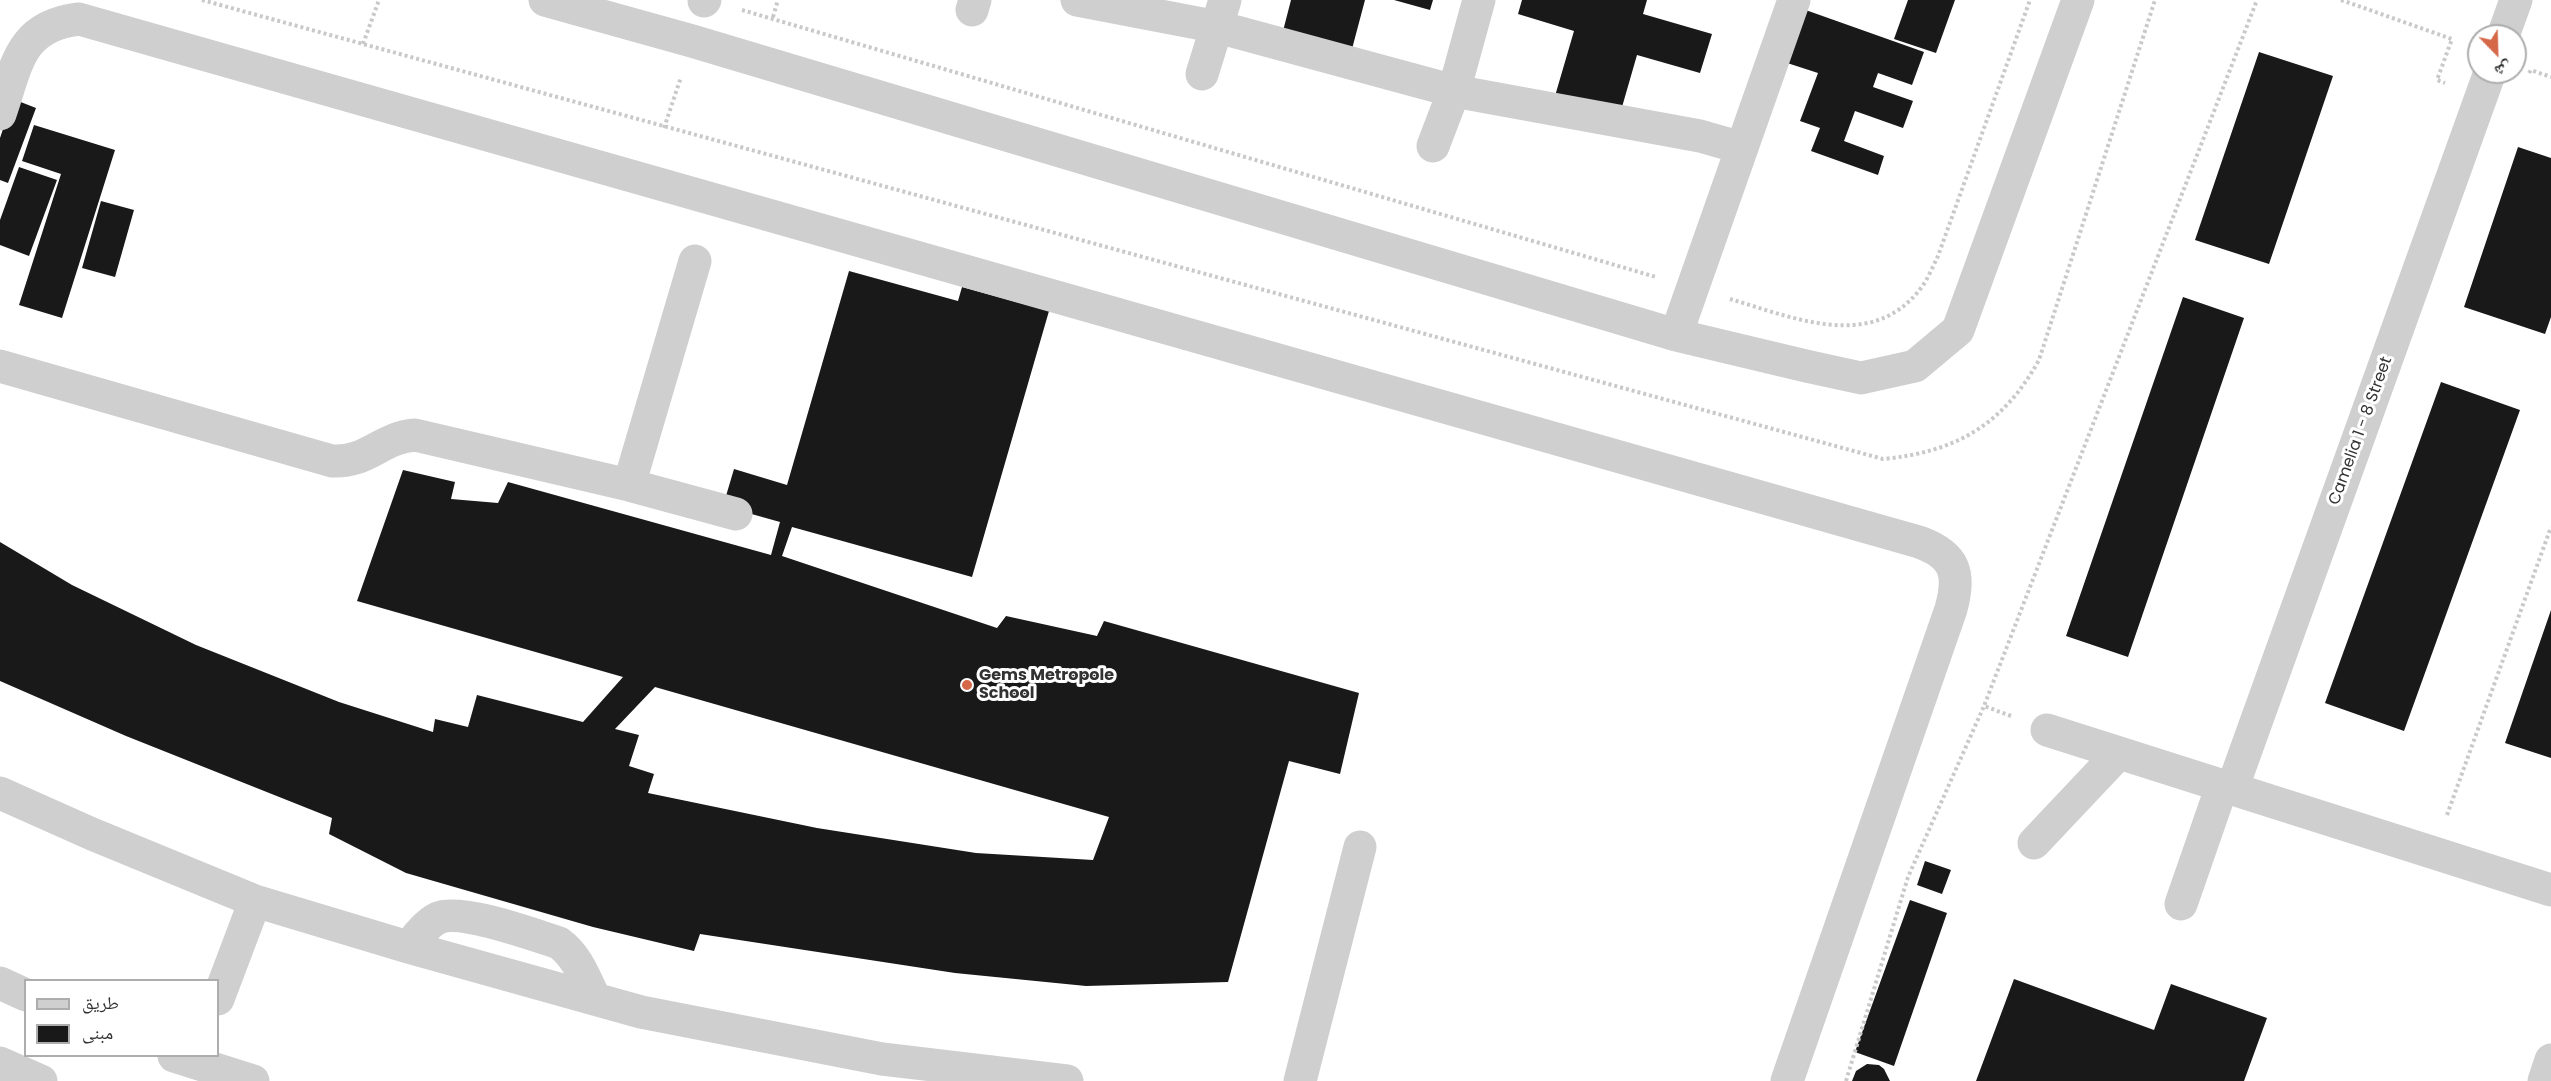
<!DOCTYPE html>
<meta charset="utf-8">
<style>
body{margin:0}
#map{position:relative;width:2551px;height:1081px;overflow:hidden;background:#fff;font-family:Poppins,"Noto Naskh Arabic",sans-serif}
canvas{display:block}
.legend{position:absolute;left:24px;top:979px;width:195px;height:78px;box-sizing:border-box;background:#fff;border:2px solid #adadad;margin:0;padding:8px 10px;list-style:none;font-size:18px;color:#323232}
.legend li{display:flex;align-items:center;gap:12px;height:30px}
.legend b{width:30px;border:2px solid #adadad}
.north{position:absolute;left:2467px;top:24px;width:60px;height:60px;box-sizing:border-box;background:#fff;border:2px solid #adadad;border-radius:50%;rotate:157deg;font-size:16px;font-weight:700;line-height:24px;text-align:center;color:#323232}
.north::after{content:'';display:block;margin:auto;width:21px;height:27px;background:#d56849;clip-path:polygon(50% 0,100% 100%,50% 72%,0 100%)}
</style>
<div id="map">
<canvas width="2551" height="1081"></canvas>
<ul class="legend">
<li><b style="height:8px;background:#cfcfcf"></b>طريق</li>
<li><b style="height:16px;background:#191919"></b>مبنى</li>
</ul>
<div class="north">ش</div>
</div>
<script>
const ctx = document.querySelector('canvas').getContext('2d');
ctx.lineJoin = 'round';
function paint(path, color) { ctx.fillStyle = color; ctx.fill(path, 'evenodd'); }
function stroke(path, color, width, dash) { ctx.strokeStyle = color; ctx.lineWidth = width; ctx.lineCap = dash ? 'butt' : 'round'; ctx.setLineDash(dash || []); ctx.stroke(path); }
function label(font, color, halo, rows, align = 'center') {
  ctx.font = font + ' Poppins,sans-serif'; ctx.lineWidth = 6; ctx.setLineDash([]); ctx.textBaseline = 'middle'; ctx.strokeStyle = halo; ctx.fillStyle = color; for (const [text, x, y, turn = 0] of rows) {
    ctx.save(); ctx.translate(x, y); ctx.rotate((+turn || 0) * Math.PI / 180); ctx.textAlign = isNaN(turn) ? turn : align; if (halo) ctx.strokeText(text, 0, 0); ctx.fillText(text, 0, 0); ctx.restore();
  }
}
paint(new Path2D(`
 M 1291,0 L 1365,0 L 1352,49 L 1283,31 Z
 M 1394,0 L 1433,0 L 1430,10 Z
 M 1522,0 L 1647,0 L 1643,14 L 1712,34 L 1700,73 L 1637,55 L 1620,114 L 1555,96 L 1574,31 L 1518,14 Z
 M 1908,0 L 1955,0 L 1936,53 L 1894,39 Z
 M 1800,8 L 1924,52 L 1912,85 L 1878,73 L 1873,87 L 1913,101 L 1903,128 L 1855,111 L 1844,141 L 1884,156 L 1878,175 L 1811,151 L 1820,128 L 1800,121 L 1818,73 L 1781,61 Z
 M 2259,52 L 2333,76 L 2269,264 L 2195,240 Z
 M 13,99 L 36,108 L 8,183 L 0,180 L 0,138 Z
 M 34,125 L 115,150 L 62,318 L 19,305 L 61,174 L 22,161 Z
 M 2518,147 L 2551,158 L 2551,317 L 2545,334 L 2464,307 Z
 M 19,167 L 57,180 L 29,256 L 0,245 L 0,220 Z
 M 101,201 L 134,210 L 115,277 L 82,268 Z
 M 849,271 L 958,301 L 962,287 L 1049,311 L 972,577 L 792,527 L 782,556 L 997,628 L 1006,616 L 1097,636 L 1104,621 L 1359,693 L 1340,774 L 1289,761 L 1228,982 L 1086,986 L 955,973 L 700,934 L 694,951 L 593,927 L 406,873 L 329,834 L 332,818 L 126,736 L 0,681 L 0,542 L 72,585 L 196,645 L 339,702 L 433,732 L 435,719 L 468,727 L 477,695 L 583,722 L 623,677 L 357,601 L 403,470 L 455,482 L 451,499 L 498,503 L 508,482 L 771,555 L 780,522 L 723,506 L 734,469 L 787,485 ZM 655,687 L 1109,817 L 1093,860 L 976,853 L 817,828 L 648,793 L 654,774 L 629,766 L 639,735 L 615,729 Z
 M 2183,297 L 2244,318 L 2128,657 L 2066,636 Z
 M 2441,382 L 2520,410 L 2404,731 L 2325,703 Z
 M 2551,610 L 2551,758 L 2505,743 Z
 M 1925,861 L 1951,870 L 1942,894 L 1917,885 Z
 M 1910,900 L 1947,913 L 1894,1066 L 1855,1052 Z
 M 2014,979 L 2154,1030 L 2171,984 L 2267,1018 L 2244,1081 L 1976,1081 Z
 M 1867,1064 L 1879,1065 L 1884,1069 L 1890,1081 L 1852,1081 L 1856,1071 Z`), '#191919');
stroke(new Path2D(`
 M 202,0 L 1883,459 C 1956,452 2003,425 2039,360 L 2155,0
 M 2341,0 L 2452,39 L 2437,80 L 2445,83
 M 742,10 L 1656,277
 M 773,17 L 778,0
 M 363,44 L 379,0
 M 2529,73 L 2531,70 L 2551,77
 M 664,128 L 681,77
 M 1730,299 C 1792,317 1872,353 1921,288 C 1928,279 1933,266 1938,256 L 2030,0
 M 2011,716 L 1984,706 L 2257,0
 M 2447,815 L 2551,527
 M 1846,1081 L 1908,877 L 1984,706`), '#c9c9c9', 4, [3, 3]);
stroke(new Path2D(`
 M 545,0 L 692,41 L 1676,335 L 1806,366 L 1861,378 L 1915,366 L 1958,330 L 2078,0
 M 1077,0 L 1218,27 L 1454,91 L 1700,136 L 1742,148
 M 704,1 L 705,0
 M 972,10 L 975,0
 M 2503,36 L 2516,0
 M 1202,74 L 1225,0
 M 0,114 C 17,65 19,26 79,19 L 1919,542 C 1955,555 1961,573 1951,609 L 1787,1081
 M 1433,146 L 1454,91 L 1479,0
 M 1676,335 L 1794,0
 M 0,366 L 332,461 C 368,463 380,438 415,435 L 629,485 L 736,514
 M 629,485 L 695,261
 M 2047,730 L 2551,890
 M 2232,789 L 2490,72
 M 0,793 L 92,834 L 255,901 L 408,947 L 641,1012 L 882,1059 L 1067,1081
 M 2034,843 L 2119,753
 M 2181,904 L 2222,786
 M 408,947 C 417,937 426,924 438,918 C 461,908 534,935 559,943 C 578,957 585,979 595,999
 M 0,983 L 26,995
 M 218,999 L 255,901
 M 174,1056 L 253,1081
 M 0,1063 L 41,1081
 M 1300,1081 L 1360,847
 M 2544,1081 L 2551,1060`), '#cfcfcf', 33);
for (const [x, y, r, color] of [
 [967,685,6,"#d56849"]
]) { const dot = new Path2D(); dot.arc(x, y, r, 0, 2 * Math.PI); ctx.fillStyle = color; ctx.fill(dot); stroke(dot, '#fff', 2); }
label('16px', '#323232', '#fff', [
 ["Camelia 1 - 8 Street",2361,431,-70]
]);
label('bold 16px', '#323232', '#fff', [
 ["Gems Metropole",979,676],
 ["School",979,694]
], 'left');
</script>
